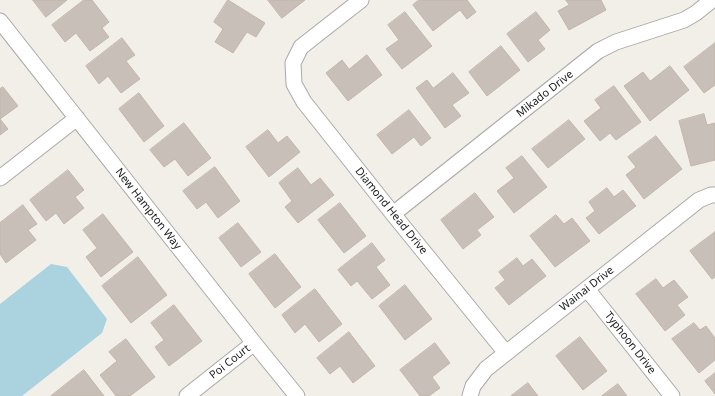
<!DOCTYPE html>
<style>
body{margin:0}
canvas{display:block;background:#f2efe9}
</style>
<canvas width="715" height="396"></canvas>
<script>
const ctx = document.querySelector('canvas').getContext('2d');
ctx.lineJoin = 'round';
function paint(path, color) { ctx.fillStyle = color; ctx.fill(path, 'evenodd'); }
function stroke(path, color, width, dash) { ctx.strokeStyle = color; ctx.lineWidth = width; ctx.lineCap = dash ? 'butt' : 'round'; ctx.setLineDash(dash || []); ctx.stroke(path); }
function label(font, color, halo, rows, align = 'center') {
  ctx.font = font + ' "Noto Sans",sans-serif'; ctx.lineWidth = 3; ctx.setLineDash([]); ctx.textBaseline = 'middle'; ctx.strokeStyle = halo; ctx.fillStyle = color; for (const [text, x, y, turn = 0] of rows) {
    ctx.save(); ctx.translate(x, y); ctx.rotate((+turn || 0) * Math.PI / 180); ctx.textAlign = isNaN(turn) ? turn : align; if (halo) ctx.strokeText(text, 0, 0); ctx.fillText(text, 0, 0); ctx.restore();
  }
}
paint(new Path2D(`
 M 51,264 L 67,267 L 107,319 L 102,333 L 22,396 L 0,396 L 0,304 Z`), '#aad3df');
const building = new Path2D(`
 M 33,0 L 67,0 L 46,17 Z
 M 84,0 L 92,0 L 109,22 L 102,28 L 109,37 L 90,51 L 76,33 L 65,42 L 52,25 Z
 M 228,0 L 265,23 L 256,37 L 247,32 L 233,53 L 215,42 L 223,29 L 214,22 Z
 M 268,0 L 305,0 L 282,18 Z
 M 419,0 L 467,0 L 476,12 L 467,19 L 460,10 L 433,31 L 413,5 Z
 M 566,0 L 601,0 L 606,10 L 569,30 L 558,11 L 569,5 Z
 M 405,12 L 432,46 L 402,69 L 386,49 L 399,40 L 388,25 Z
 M 536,12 L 550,30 L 538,40 L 545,49 L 528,62 L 507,34 Z
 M 122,38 L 135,55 L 126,61 L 140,79 L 121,93 L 108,76 L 99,84 L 86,66 Z
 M 715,43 L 715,85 L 704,93 L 684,67 Z
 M 501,46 L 520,70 L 487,96 L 469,72 Z
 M 367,55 L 382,75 L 348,101 L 326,73 L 342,60 L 349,69 Z
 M 670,66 L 689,90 L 650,121 L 624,86 L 643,72 L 650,81 Z
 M 453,73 L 469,93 L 452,105 L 461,116 L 445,128 L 416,88 L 427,80 L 433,88 Z
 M 614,86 L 641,122 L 616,140 L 610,133 L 600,141 L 584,121 L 601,108 L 595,100 Z
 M 3,87 L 18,106 L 0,119 L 8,129 L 0,135 L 0,89 Z
 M 139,93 L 164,126 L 144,142 L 119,109 Z
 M 409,110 L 431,138 L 421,146 L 414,137 L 392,154 L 377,135 Z
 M 704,114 L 707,125 L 715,123 L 715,160 L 691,166 L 679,121 Z
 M 569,120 L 585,139 L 548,168 L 532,149 Z
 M 184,123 L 211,158 L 188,176 L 175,159 L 164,167 L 150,150 Z
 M 268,130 L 278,143 L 287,136 L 300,152 L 269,177 L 246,147 Z
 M 656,136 L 682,169 L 644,199 L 626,175 L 636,167 L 628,157 Z
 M 522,156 L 547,187 L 514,213 L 497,191 L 514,178 L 506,168 Z
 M 215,167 L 240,201 L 218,218 L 206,202 L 197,209 L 183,191 Z
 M 298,168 L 311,185 L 320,178 L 334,195 L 298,223 L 285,207 L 292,201 L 279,183 Z
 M 68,170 L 84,190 L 75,197 L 84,208 L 64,224 L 56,213 L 46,221 L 30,200 Z
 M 607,188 L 614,197 L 623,190 L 636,206 L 599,234 L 586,218 L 595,211 L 589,202 Z
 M 475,193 L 494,217 L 477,230 L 481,235 L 463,249 L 441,220 Z
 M 340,203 L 366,236 L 344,253 L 318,220 Z
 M 23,205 L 37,224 L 28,230 L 36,240 L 6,263 L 0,254 L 0,223 Z
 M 103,214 L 133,252 L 101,277 L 86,257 L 97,248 L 83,230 Z
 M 556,215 L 564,224 L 572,218 L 590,241 L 555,267 L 530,236 Z
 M 238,223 L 261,252 L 241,267 L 219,238 Z
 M 715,232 L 715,277 L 712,279 L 690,251 Z
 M 372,243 L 385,260 L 376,267 L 390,285 L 372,299 L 357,281 L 351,286 L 338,270 Z
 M 275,254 L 301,287 L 275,308 L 249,274 Z
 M 138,257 L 167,295 L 131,323 L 102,286 Z
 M 517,258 L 523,266 L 532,259 L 546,276 L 509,305 L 495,288 L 505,280 L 499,272 Z
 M 656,279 L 663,288 L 674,280 L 688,297 L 677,305 L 685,315 L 665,331 L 636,294 Z
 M 405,285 L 432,319 L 405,340 L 379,306 Z
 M 315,289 L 342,324 L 319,342 L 305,324 L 295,333 L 282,315 Z
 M 174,305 L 202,341 L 169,366 L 155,347 L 164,340 L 151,323 Z
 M 694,323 L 700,330 L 706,326 L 715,338 L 715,360 L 699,373 L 672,339 Z
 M 349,332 L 375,366 L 353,383 L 340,366 L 330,374 L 317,358 Z
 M 580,337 L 607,371 L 583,390 L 556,356 Z
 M 126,339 L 155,377 L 130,396 L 116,396 L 100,375 L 117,361 L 109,352 Z
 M 435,343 L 450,363 L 432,377 L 440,388 L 429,396 L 420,396 L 400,370 Z
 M 84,370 L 104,396 L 51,396 Z
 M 715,373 L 715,394 L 705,381 Z
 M 528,383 L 538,396 L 511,396 Z
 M 618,384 L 627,396 L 602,396 Z`);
paint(building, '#c7bfb8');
stroke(building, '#c4b6ab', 1);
const minor = new Path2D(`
 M 361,0 L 301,47 L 293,63 L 294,84 L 304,102 L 393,214 L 506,353
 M 0,21 L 254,343 L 297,396
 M 0,178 L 77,118
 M 393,214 L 598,51 L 616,42 L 684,20 L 696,13 L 712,0
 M 587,289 L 672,396
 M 187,396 L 254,343
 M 470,396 L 473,386 L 486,369 L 699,200 L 711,195 L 715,195`);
stroke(minor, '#a9a9a9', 17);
stroke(minor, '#fff', 15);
label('11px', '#222', '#fff', [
 ["Mikado Drive",545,94,-38],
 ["New Hampton Way",148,209,52],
 ["Diamond Head Drive",391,211,51],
 ["Wainai Drive",587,289,-38],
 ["Typhoon Drive",630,343,52],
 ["Poi Court",230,362,-38]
]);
</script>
